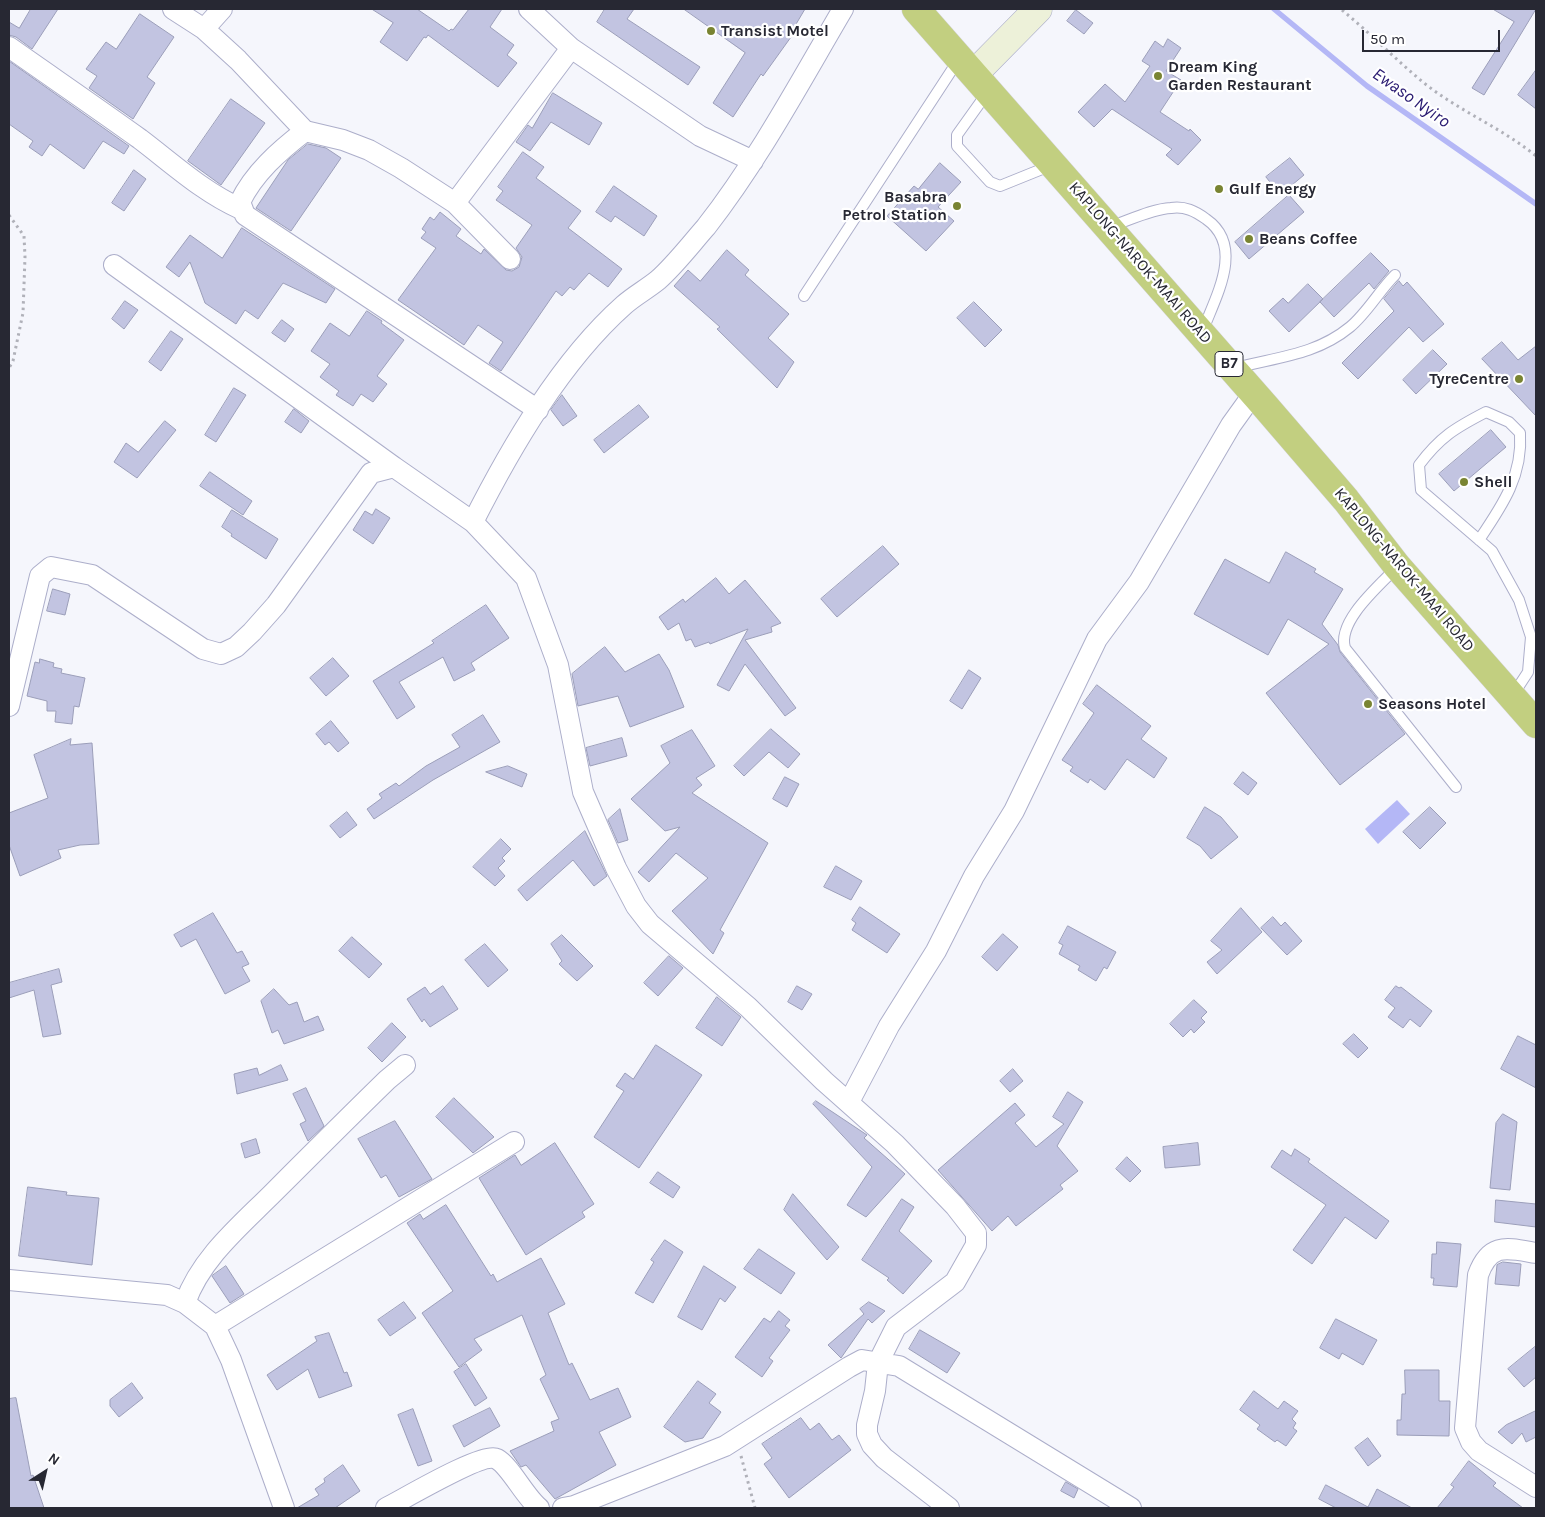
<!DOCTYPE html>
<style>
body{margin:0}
#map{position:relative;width:1545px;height:1517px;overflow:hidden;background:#f5f6fc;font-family:Karla,sans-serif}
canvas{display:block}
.frame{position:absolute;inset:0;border:10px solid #272833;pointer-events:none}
.north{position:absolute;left:20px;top:1447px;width:50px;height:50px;-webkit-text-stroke:4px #fff;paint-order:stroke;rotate:35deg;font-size:14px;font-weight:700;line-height:20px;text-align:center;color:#272833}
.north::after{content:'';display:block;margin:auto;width:18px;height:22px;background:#272833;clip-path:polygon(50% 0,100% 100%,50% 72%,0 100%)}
.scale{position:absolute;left:1362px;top:30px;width:138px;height:22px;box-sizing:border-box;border:2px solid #272833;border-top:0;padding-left:6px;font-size:15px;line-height:18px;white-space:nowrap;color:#272833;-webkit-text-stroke:4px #fff;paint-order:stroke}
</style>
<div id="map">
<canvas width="1545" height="1517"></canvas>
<div class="frame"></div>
<div class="north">N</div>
<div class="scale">50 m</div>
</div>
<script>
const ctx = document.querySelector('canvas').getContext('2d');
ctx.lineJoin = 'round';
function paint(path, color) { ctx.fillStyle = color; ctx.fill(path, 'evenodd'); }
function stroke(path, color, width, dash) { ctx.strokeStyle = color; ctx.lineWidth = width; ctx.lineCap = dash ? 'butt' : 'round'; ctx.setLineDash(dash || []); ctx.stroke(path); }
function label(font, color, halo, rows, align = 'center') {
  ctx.font = font + ' Karla,sans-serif'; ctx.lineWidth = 4.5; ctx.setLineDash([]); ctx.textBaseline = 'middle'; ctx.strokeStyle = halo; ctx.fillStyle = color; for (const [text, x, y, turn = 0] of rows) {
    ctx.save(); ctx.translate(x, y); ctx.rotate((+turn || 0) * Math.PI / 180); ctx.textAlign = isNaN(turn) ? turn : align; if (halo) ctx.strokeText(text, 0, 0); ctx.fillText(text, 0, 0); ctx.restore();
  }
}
paint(new Path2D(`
 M 1397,800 L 1410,814 L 1378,844 L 1365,829 Z`), '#b4b7f6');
stroke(new Path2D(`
 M 1274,9 L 1367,86 L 1536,204`), '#b4b7f6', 5.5);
const building = new Path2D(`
 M 31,9 L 58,9 L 32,49 L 16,37 L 9,35 L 9,22 L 19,28 Z
 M 372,9 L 417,9 L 449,31 L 451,29 L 453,30 L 469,9 L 502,9 L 490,27 L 514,45 L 507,55 L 517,63 L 498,87 L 428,35 L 426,38 L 424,37 L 407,61 L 380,42 L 393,23 Z
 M 605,9 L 634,9 L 627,19 L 700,67 L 688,85 L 597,22 Z
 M 684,9 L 805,9 L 789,36 L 791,37 L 763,76 L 761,74 L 733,117 L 713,103 L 745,53 Z
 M 1493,9 L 1536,9 L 1484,95 L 1472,88 L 1514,22 Z
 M 1076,10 L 1093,23 L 1084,34 L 1067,21 Z
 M 140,14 L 174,37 L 147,77 L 155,83 L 133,119 L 89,88 L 97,76 L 86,69 L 106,42 L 116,49 Z
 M 1168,39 L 1181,48 L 1166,71 L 1181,80 L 1160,112 L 1189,131 L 1190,129 L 1201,140 L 1178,165 L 1166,155 L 1172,149 L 1112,109 L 1094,127 L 1078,112 L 1105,84 L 1125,102 L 1150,66 L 1142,61 L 1155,41 L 1163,47 Z
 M 9,61 L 129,146 L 124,154 L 103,141 L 84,169 L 50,144 L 42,156 L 29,147 L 33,141 L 9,124 Z
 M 1536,70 L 1536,109 L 1518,95 Z
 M 553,93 L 602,123 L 589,145 L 551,122 L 530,151 L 516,142 L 528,125 L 532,128 Z
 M 231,99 L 265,123 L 221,185 L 188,161 Z
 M 308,144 L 326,148 L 341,158 L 291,231 L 256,208 L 288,160 Z
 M 523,152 L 544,167 L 536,178 L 581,211 L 568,228 L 622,269 L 608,287 L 589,273 L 574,290 L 570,287 L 562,296 L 556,291 L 501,371 L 489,363 L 503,342 L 478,325 L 464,345 L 398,300 L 436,248 L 421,238 L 426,232 L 422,229 L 430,217 L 434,220 L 440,212 L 461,229 L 456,236 L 481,254 L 484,249 L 506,270 L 512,271 L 519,267 L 522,257 L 516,248 L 532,225 L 496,200 L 503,191 L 498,187 Z
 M 1290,158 L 1304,175 L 1280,195 L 1266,177 Z
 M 940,163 L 961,182 L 938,207 L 954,221 L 926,251 L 887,216 L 914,186 L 918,189 Z
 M 134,170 L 146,179 L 124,211 L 112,203 Z
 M 614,186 L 657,216 L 644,236 L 615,216 L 611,222 L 596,212 Z
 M 1289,195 L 1304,212 L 1249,259 L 1235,242 Z
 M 242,228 L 335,289 L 326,303 L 283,283 L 258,319 L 245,310 L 236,324 L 205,303 L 190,262 L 179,277 L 166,267 L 190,235 L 222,258 Z
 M 727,250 L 749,270 L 745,275 L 789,314 L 768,338 L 794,362 L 777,388 L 717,329 L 720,327 L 674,286 L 688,270 L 700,281 Z
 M 1371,253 L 1389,271 L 1374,289 L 1369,283 L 1334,317 L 1320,302 Z
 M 1399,281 L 1403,286 L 1407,282 L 1444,324 L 1423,342 L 1409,327 L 1358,379 L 1342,363 L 1394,311 L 1384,299 Z
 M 1308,284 L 1323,299 L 1289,332 L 1269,311 L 1283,298 L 1288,303 Z
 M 125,301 L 138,310 L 124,329 L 112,319 Z
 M 974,302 L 1002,330 L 985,347 L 957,318 Z
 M 367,311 L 382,321 L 381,323 L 404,340 L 377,376 L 387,384 L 373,402 L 361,394 L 353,406 L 336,395 L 339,391 L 320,377 L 330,364 L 311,351 L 330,323 L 349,336 Z
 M 282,320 L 294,329 L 285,342 L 272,333 Z
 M 171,331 L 183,339 L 161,371 L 149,362 Z
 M 1502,342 L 1518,360 L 1536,346 L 1536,416 L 1482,359 Z
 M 1433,350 L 1447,364 L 1416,394 L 1403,380 Z
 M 234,388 L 246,395 L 216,442 L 205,435 Z
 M 562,395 L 577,416 L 563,426 L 551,410 Z
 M 639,405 L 649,417 L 604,453 L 594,440 Z
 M 294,409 L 309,421 L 301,433 L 285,422 Z
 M 165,421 L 176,430 L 137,478 L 114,462 L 126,443 L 138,452 Z
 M 1491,430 L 1506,447 L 1454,491 L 1439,474 Z
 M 210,472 L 252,501 L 243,515 L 200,486 Z
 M 376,509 L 390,518 L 373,544 L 353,530 L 365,511 L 372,515 Z
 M 232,510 L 278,539 L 266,559 L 231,536 L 232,534 L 222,527 Z
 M 883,546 L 899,564 L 837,617 L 821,599 Z
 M 1286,552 L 1316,569 L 1314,572 L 1343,589 L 1322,624 L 1338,645 L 1340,652 L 1405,734 L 1340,785 L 1266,693 L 1329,644 L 1288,619 L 1268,655 L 1194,614 L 1225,559 L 1269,583 Z
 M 716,578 L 729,594 L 745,580 L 781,623 L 771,627 L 772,632 L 745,640 L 796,708 L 785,716 L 745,664 L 729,691 L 717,685 L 748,629 L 710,644 L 709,642 L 695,647 L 691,639 L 686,641 L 679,623 L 668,630 L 659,617 L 683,599 L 685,602 Z
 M 53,589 L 70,594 L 65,615 L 47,611 Z
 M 486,605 L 509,638 L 471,663 L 475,670 L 454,681 L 443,657 L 399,682 L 415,707 L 397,719 L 373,681 L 434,643 L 432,641 Z
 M 605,647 L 625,672 L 659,654 L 669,670 L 684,707 L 630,727 L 618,696 L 578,706 L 572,674 Z
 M 333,658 L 349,676 L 326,696 L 310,678 Z
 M 40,659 L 54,663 L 53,667 L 62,669 L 61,673 L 85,678 L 79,707 L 74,706 L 72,724 L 55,722 L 56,711 L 47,711 L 47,701 L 27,696 L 35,662 L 39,663 Z
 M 969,670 L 981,678 L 962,709 L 950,701 Z
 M 1097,685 L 1151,726 L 1141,739 L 1167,758 L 1154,778 L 1127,759 L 1105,790 L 1090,779 L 1088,783 L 1070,771 L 1073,767 L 1062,760 L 1094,713 L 1083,704 Z
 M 483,715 L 500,742 L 433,780 L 374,819 L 367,809 L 382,798 L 379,794 L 396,783 L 399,786 L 426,766 L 460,747 L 452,735 Z
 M 331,721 L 349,743 L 338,752 L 329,742 L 325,745 L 316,734 Z
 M 771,729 L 800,754 L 788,768 L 769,752 L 744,776 L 734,766 Z
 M 692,730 L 715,766 L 696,778 L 702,785 L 692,793 L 768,843 L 720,930 L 724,933 L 713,954 L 672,911 L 708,878 L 676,853 L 649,882 L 638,872 L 680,827 L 665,831 L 631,799 L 670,763 L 661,746 Z
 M 622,738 L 627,756 L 590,766 L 586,748 Z
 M 71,739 L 70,745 L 92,743 L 99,844 L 80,845 L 58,850 L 61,858 L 20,876 L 9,845 L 9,813 L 48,798 L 34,755 Z
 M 508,766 L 527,774 L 522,787 L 486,772 Z
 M 1243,772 L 1257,783 L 1248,795 L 1234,784 Z
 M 785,777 L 799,784 L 787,807 L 773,799 Z
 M 1205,807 L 1221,817 L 1238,837 L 1211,859 L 1200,846 L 1187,838 Z
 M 1430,807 L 1446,823 L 1420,849 L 1403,832 Z
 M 620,809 L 628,840 L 618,843 L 608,820 Z
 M 347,812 L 357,825 L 340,838 L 330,826 Z
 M 585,831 L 607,876 L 594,886 L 573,860 L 527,901 L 518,890 Z
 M 501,839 L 511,849 L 502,858 L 505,861 L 498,868 L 505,876 L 495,886 L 473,867 Z
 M 836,866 L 862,881 L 851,900 L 824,887 Z
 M 860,907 L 900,934 L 887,953 L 852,930 L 856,923 L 852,920 Z
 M 1241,908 L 1262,932 L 1217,974 L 1207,962 L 1222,950 L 1211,941 Z
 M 213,913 L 237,953 L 242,951 L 249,964 L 242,967 L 250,981 L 225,994 L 196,939 L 181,947 L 174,935 Z
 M 1273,917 L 1281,926 L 1285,922 L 1302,941 L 1287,955 L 1261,928 Z
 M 1068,926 L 1116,952 L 1107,969 L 1104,967 L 1096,981 L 1078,970 L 1080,966 L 1059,954 L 1063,945 L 1059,943 Z
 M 1003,934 L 1018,947 L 997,971 L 982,957 Z
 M 562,935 L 593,966 L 577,981 L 559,964 L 562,961 L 551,944 Z
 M 352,937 L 382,964 L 369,978 L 339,951 Z
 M 485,944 L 508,970 L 488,987 L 465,960 Z
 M 669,956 L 683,968 L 658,996 L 644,983 Z
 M 59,969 L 62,982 L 51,985 L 61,1034 L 43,1037 L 34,990 L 9,998 L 9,983 Z
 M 443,986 L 458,1009 L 430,1027 L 424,1019 L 422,1022 L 407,999 L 425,987 L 430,994 Z
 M 797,986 L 812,994 L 802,1010 L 788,1002 Z
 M 1396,986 L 1399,988 L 1401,987 L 1432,1011 L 1420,1027 L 1410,1019 L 1403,1028 L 1388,1017 L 1395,1008 L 1385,1000 Z
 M 274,989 L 289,1005 L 297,1002 L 304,1022 L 318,1016 L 324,1030 L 284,1044 L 278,1030 L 272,1033 L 261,1001 Z
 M 717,997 L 741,1017 L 722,1046 L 696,1028 Z
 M 1194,1000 L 1207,1012 L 1201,1018 L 1205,1022 L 1194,1033 L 1191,1029 L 1183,1037 L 1170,1024 Z
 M 392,1023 L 406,1037 L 382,1062 L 368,1048 Z
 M 1354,1034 L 1368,1048 L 1358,1058 L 1343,1044 Z
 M 1518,1036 L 1536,1045 L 1536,1088 L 1501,1069 Z
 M 656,1045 L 702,1075 L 639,1168 L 594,1137 L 624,1091 L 616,1086 L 625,1073 L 633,1079 Z
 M 281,1065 L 288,1080 L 237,1094 L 234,1074 L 257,1068 L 259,1075 Z
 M 1013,1069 L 1023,1081 L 1010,1092 L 1000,1081 Z
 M 306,1088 L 324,1126 L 308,1141 L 300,1124 L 306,1121 L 293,1094 Z
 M 1068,1092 L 1083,1102 L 1057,1146 L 1078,1171 L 1060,1185 L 1063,1189 L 1016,1226 L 1008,1216 L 992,1231 L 938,1170 L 1015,1103 L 1025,1115 L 1015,1123 L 1036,1147 L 1064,1124 L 1053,1117 Z
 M 454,1098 L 494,1137 L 473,1153 L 436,1117 Z
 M 816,1101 L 867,1135 L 864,1138 L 905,1174 L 866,1217 L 847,1205 L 872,1167 L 813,1104 Z
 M 1503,1114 L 1517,1122 L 1510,1190 L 1490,1188 L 1496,1123 Z
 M 395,1121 L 432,1179 L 399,1197 L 386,1175 L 381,1178 L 358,1139 Z
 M 256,1139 L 260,1153 L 245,1158 L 241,1144 Z
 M 555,1143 L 594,1204 L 582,1212 L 585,1217 L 526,1255 L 479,1178 L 515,1155 L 521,1165 Z
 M 1198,1143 L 1200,1165 L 1165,1168 L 1163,1147 Z
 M 1295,1149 L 1310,1159 L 1308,1162 L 1389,1221 L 1376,1239 L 1345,1217 L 1312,1264 L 1293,1250 L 1326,1205 L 1271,1167 L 1282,1150 L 1291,1156 Z
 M 1127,1157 L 1141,1171 L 1130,1182 L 1116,1169 Z
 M 658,1172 L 680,1187 L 673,1198 L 650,1183 Z
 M 28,1187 L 67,1192 L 66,1195 L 99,1198 L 92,1265 L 19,1256 Z
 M 793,1194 L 839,1247 L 827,1260 L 784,1210 Z
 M 902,1199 L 914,1207 L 899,1231 L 932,1261 L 903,1294 L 887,1280 L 889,1278 L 862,1260 Z
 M 1496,1200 L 1536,1204 L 1536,1227 L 1495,1222 Z
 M 446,1205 L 491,1276 L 493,1274 L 497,1282 L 541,1258 L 565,1304 L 548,1313 L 569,1365 L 572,1363 L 590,1400 L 618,1388 L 631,1417 L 599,1432 L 616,1465 L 555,1499 L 526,1465 L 521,1467 L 510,1451 L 554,1431 L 551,1422 L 559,1419 L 540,1379 L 546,1375 L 522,1315 L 474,1339 L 482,1350 L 459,1367 L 422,1313 L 453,1291 L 407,1223 L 420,1214 L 423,1219 Z
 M 665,1240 L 683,1252 L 653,1303 L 635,1293 L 654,1262 L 651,1260 Z
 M 1437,1242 L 1461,1244 L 1457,1287 L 1433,1285 L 1434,1278 L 1431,1278 L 1432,1254 L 1436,1254 Z
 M 759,1249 L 795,1273 L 781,1294 L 744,1269 Z
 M 1503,1262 L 1521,1264 L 1519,1286 L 1495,1284 L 1497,1265 Z
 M 226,1266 L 244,1294 L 230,1303 L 212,1276 Z
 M 704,1266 L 736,1287 L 725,1302 L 720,1298 L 702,1330 L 678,1317 Z
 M 404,1302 L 416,1318 L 390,1336 L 378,1320 Z
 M 869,1302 L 885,1311 L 872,1323 L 868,1319 L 841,1358 L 828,1345 L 864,1314 L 860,1309 Z
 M 779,1311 L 790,1320 L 785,1326 L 790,1330 L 769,1358 L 773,1361 L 762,1377 L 735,1357 L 764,1318 L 770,1322 Z
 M 1336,1319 L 1377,1340 L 1363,1365 L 1342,1353 L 1339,1359 L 1320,1348 Z
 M 920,1330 L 960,1353 L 947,1373 L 909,1349 Z
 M 329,1333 L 344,1373 L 347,1372 L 352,1386 L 319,1398 L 308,1369 L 277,1390 L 267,1375 L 317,1341 L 315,1337 Z
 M 1536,1346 L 1536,1377 L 1524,1387 L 1508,1369 Z
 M 466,1364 L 487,1398 L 475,1406 L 454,1372 Z
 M 1405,1370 L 1439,1370 L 1439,1401 L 1450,1401 L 1449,1436 L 1397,1435 L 1397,1420 L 1401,1420 L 1402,1394 L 1405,1394 Z
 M 698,1381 L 716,1394 L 709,1403 L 721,1412 L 703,1438 L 685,1442 L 664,1427 Z
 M 132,1383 L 143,1398 L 119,1417 L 110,1406 L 110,1400 Z
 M 1254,1391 L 1278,1409 L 1284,1401 L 1298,1411 L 1292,1419 L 1296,1423 L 1293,1428 L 1297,1431 L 1286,1446 L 1277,1440 L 1275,1442 L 1257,1429 L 1260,1425 L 1240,1410 Z
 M 16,1398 L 31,1476 L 33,1475 L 44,1508 L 9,1508 L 9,1399 Z
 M 490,1408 L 500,1426 L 464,1447 L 453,1426 Z
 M 413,1409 L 432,1461 L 418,1466 L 398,1415 Z
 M 1536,1411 L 1536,1437 L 1526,1442 L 1522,1433 L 1512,1444 L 1498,1432 L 1506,1425 Z
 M 801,1418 L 810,1430 L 819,1423 L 832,1440 L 839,1435 L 851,1450 L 789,1498 L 764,1464 L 772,1458 L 762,1444 Z
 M 1368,1438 L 1381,1456 L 1368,1466 L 1355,1448 Z
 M 1469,1461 L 1496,1483 L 1493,1486 L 1523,1508 L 1437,1508 L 1454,1487 L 1451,1485 Z
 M 343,1465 L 360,1491 L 335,1508 L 297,1508 L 319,1495 L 315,1489 L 325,1482 L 324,1479 Z
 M 1066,1482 L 1078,1489 L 1074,1498 L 1061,1491 Z
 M 1326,1485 L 1368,1507 L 1377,1489 L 1412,1508 L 1336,1508 L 1319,1499 Z`);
paint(building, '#c2c4e1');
stroke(building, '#9b9eb9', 1);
const lane = new Path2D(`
 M 987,93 L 957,135 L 957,146 L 990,182 L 1000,186 L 1052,165
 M 1109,227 C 1128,221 1151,209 1171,208 C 1185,206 1195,211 1206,219 C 1245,246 1216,296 1203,330
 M 804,296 L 959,59
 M 1236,368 C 1277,357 1316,355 1350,327 C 1367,313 1379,291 1395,275
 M 1479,540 C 1502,506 1523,476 1520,433 L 1509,422 L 1486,412 C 1455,428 1440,437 1419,465 L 1421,490 L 1492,551 L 1519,600 L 1531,637 L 1528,672 L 1513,695
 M 1397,567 C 1379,586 1337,621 1345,648 L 1456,787`);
const street = new Path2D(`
 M 173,9 L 204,29 L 222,9
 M 529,9 L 571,48 L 700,136 L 753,161
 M 204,29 L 238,60 L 305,131 C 279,151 254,173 240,202 L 245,215 L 538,410
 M 9,47 C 53,78 97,108 140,139 C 173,164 203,192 241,209
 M 305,131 L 343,140 L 369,150 L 401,168 L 455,203 L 510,259
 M 455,203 L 571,48
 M 114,265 L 394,467
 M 473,522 C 511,447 561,361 624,305 C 634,296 647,289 658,280 C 675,265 691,244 706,227 C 759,159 800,82 843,9
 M 9,706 L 40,576 L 51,567 L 92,575 L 203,649 L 221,654 L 236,647 L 252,632 L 276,605 L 371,473 L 394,467 L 473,522 L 526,578 L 558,665 L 583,792 L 616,868 L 636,906 L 650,924 L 748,1007 L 824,1081 L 895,1144 L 955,1206 L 976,1233 L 976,1245 L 955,1282 L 896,1327 L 878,1363 L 875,1391 L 867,1425 L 867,1434 L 872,1445 L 884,1458 L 949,1508
 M 849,1102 L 889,1026 L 936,951 L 974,876 L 1014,811 L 1097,639 L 1139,582 L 1231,425 L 1254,393
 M 1536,1253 C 1507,1248 1490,1242 1478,1275 L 1465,1428 L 1471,1442 L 1479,1451 L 1536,1487
 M 9,1280 L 167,1295 L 185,1303 L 215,1326 L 231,1360 L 284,1508
 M 185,1303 C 201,1258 240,1226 273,1193 C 311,1155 349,1117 387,1080 L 405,1065
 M 215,1326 L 514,1142
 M 386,1508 C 404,1499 482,1452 497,1459 C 510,1466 525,1497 539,1508
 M 563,1508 L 574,1506 L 725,1446 L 849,1367 L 862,1360 L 899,1366 L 1131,1508`);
const secondary = new Path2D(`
 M 974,74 L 1038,9`);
const highway = new Path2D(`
 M 916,9 L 1265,406 L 1346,500 L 1397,566 L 1536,724`);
stroke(lane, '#acaeca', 12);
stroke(street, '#acaeca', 22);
stroke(secondary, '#acaeca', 29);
stroke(highway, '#d4d4d6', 29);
stroke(new Path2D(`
 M 1342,10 C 1370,33 1396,60 1424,83 C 1459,111 1502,128 1536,156
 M 9,215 L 24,236 L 25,257 L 23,313 L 13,361 L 9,368
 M 741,1456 L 755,1508`), '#b0b1b9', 3, [2.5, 4]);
stroke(lane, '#fff', 10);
stroke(street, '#fff', 20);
stroke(secondary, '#edf1d9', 28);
stroke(highway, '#c2cf80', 28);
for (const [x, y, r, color] of [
 [711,31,5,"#798432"],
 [1158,76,5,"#798432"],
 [1219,189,5,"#798432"],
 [957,206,5,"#798432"],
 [1249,239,5,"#798432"],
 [1519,379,5,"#798432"],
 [1464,482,5,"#798432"],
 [1368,704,5,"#798432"]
]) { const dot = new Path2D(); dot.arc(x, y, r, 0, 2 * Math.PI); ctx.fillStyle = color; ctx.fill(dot); stroke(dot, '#fff', 2); }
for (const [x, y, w] of [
 [1229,364,28]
]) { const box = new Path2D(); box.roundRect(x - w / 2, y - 12.5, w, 25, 4); ctx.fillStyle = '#fff'; ctx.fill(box); stroke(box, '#272833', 1); }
label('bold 15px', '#272833', null, [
 ["B7",1229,364]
]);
label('bold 16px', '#272833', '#fff', [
 ["Transist Motel",721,31],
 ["Dream King",1168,67],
 ["Garden Restaurant",1168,85],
 ["Gulf Energy",1229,189],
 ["Basabra",947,197,"right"],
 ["Petrol Station",947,215,"right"],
 ["Beans Coffee",1259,239],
 ["TyreCentre",1509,379,"right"],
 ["Shell",1474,482],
 ["Seasons Hotel",1378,704]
], 'left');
label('16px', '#272833', '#fff', [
 ["KAPLONG-NAROK-MAAI ROAD",1140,263,49],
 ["KAPLONG-NAROK-MAAI ROAD",1404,570,50]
]);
label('italic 18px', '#291a71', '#fff', [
 ["Ewaso Nyiro",1411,98,35]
]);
</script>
